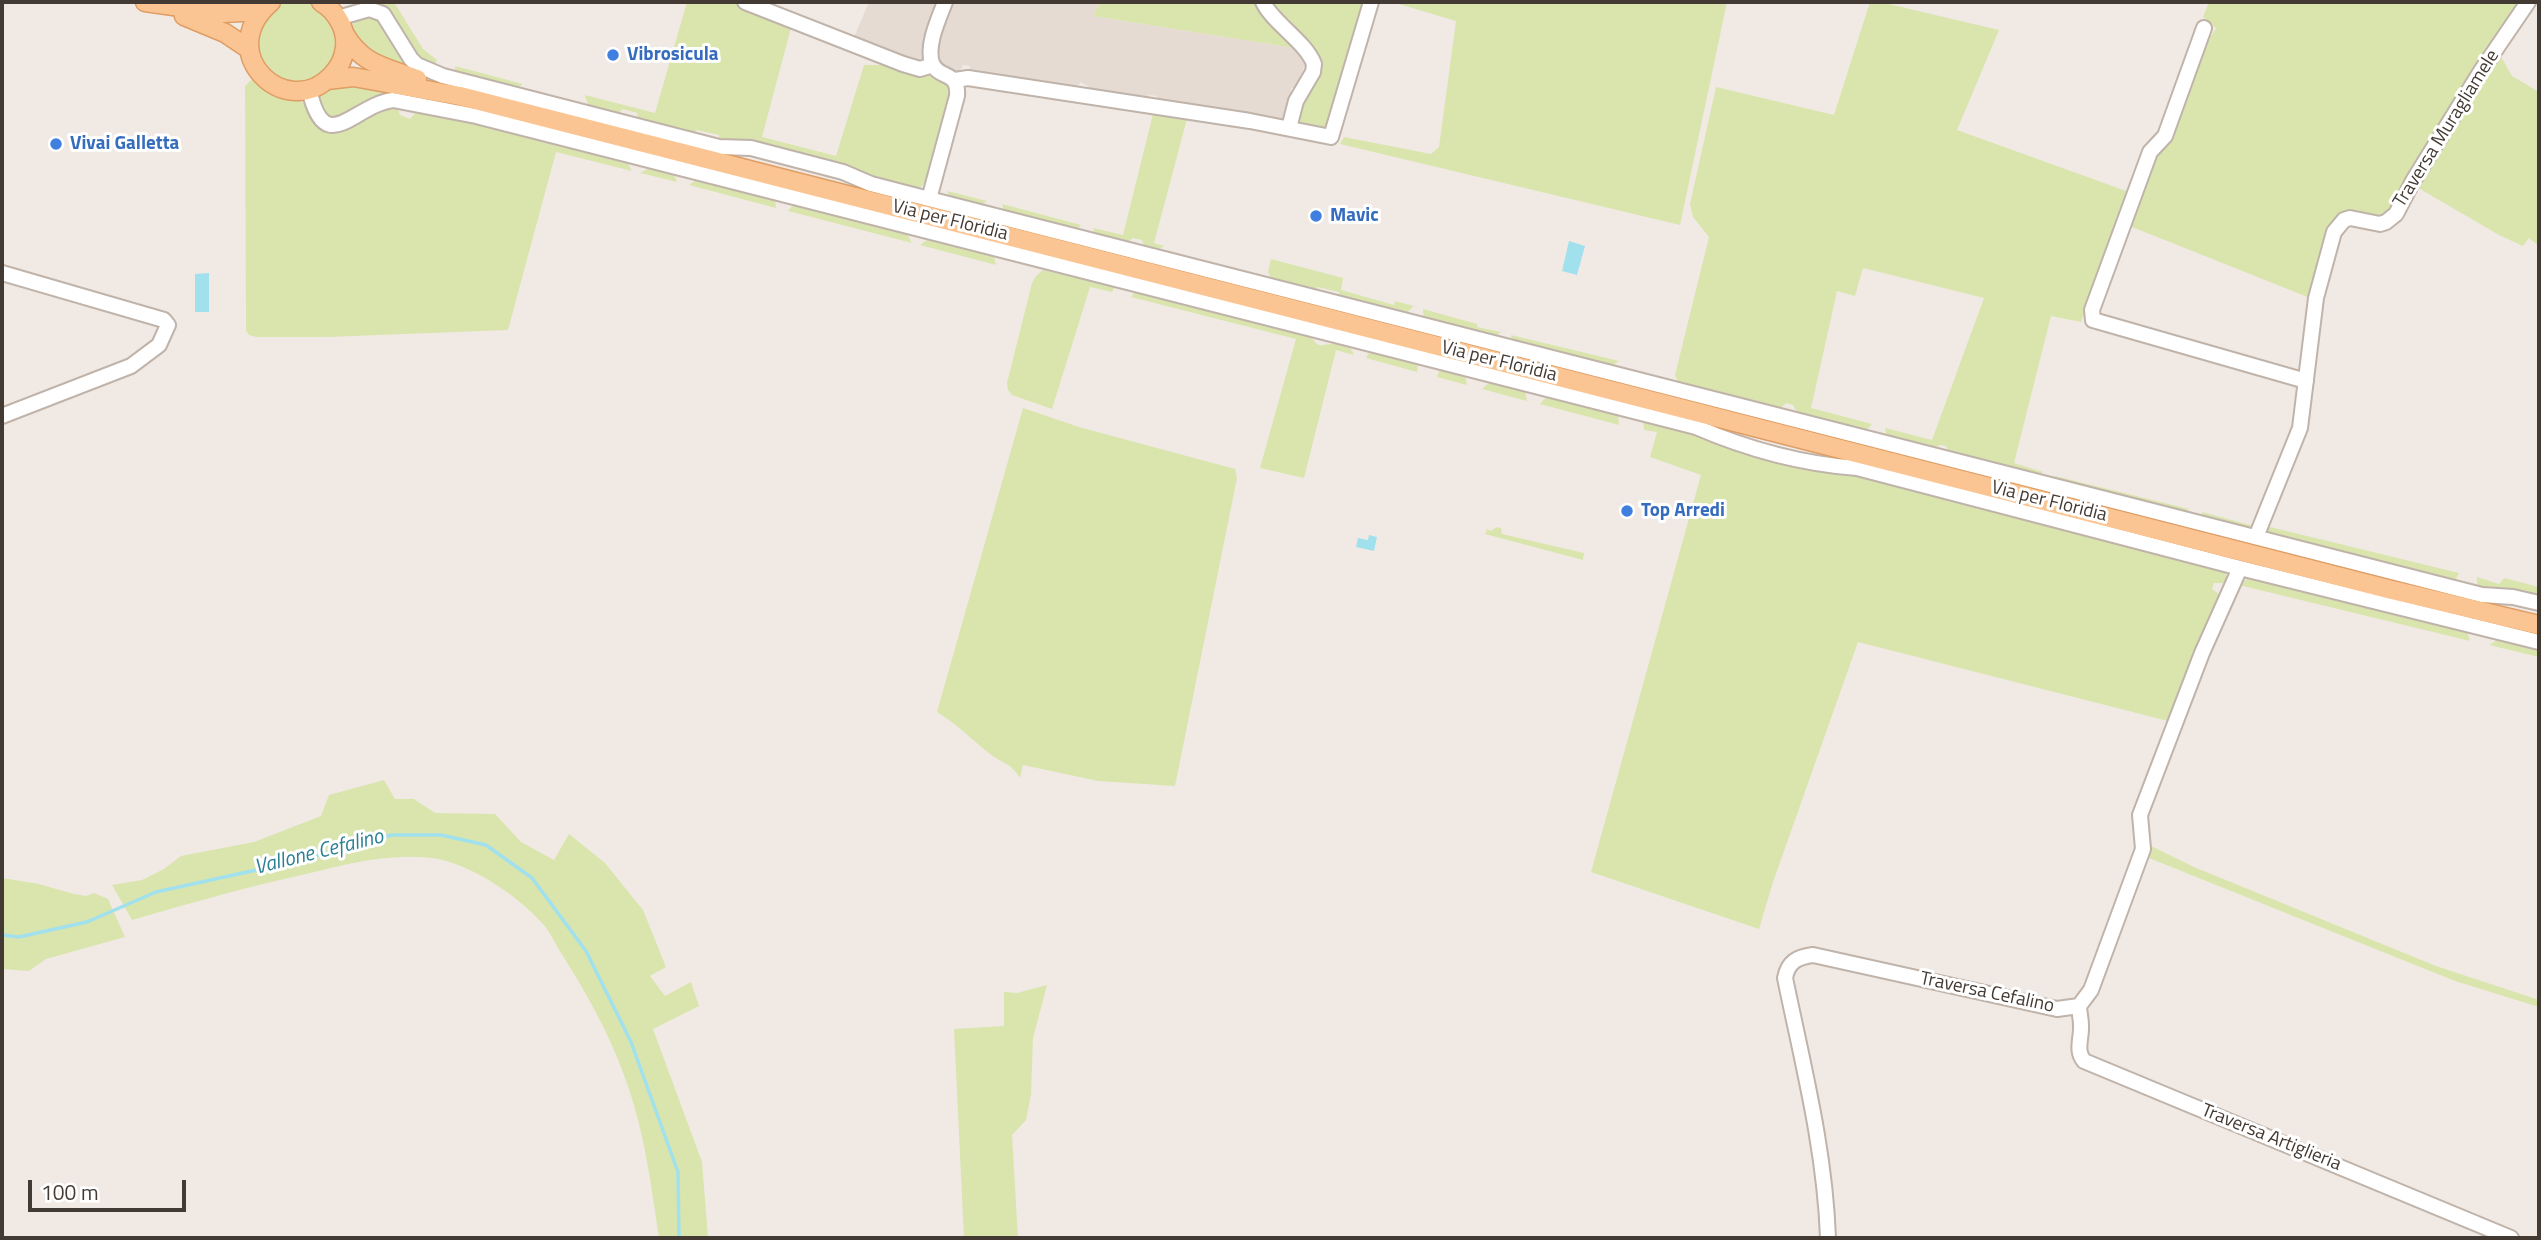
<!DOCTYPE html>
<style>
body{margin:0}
#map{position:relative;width:2541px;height:1240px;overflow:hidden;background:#f1eae4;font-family:"Titillium Web",sans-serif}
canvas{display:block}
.frame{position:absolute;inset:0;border:4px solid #433a34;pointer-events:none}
.scale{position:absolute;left:28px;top:1180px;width:158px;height:32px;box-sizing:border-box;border:4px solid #433a34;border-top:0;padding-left:9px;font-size:21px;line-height:24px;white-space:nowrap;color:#433a34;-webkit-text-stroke:5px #fff;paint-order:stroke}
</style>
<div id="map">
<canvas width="2541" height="1240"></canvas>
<div class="frame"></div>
<div class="scale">100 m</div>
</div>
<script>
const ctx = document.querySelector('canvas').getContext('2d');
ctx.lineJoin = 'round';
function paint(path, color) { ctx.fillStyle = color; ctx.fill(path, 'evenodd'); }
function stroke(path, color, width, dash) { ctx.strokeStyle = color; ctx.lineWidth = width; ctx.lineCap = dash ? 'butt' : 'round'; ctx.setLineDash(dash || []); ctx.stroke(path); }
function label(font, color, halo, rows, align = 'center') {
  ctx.font = font + ' "Titillium Web",sans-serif'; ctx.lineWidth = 6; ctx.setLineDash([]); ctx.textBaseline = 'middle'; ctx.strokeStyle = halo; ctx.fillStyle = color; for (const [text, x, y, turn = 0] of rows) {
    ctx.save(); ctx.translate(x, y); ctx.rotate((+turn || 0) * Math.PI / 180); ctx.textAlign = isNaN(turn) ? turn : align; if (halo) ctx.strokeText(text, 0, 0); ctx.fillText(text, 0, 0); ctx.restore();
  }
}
paint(new Path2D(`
 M 869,2 L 1100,2 L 1093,16 L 1294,48 L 1310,60 L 1307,68 L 1304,67 L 1296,88 L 1291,88 L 1291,96 L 1282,121 L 1156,103 L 1157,96 L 1149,95 L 1141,101 L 1089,93 L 1088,86 L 1081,82 L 1071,92 L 969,74 L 970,66 L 963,65 L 959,73 L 921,66 L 852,42 Z`), '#e5dbd2');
paint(new Path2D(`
 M256 42a41 41 0 1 1 82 0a41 41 0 1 1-82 0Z
 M 376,2 L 394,2 L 423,49 L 437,60 L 434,67 L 420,62 L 383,7 Z
 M 687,2 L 738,2 L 792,24 L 762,137 L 836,156 L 864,65 L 891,65 L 944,79 L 953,88 L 932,175 L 916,192 L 719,141 L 719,135 L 697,130 L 694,134 L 638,120 L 637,113 L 623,109 L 616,115 L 589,108 L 585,95 L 655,113 Z
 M 1100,2 L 1257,2 L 1294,48 L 1093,16 Z
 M 1266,2 L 1368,2 L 1330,134 L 1293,126 L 1315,73 Z
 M 1392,2 L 1727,2 L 1680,225 L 1340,144 L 1344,137 L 1431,154 L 1439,147 L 1456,21 Z
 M 1870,2 L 1880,2 L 1999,30 L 1957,130 L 2129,192 L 2081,322 L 2051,316 L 2014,463 L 2043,472 L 2035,477 L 1950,455 L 1946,446 L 1940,445 L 1931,450 L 1887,439 L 1885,428 L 1932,440 L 1984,298 L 1863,268 L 1855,296 L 1837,291 L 1811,408 L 1872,424 L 1864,433 L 1799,416 L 1793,405 L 1786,403 L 1778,411 L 1680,386 L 1675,375 L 1709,237 L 1693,217 L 1690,204 L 1716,87 L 1834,115 Z
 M 2209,2 L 2525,2 L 2388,218 L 2343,217 L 2310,298 L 2127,225 L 2204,37 L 2212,35 L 2216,28 L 2203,17 Z
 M 363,15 L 379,19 L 414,71 L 366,51 L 351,32 L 354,21 Z
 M 2499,53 L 2512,76 L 2539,92 L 2539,246 L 2529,238 L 2523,246 L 2499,235 L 2415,186 Z
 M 455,66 L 523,84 L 516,89 L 455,72 Z
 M 255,76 L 268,91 L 275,95 L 299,100 L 307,106 L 318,127 L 335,131 L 380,107 L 396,104 L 400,115 L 410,119 L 417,111 L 479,124 L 628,164 L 632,171 L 556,152 L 508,330 L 327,337 L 256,337 L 249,335 L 246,331 L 245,86 Z
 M 337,86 L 357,86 L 391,93 L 375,97 L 341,119 L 333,119 L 323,114 L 318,97 L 321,93 Z
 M 1154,110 L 1188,115 L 1154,243 L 1164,246 L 1156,251 L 1146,249 L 1142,240 L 1133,238 L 1126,244 L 1096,236 L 1093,228 L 1123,235 Z
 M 649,168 L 674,174 L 677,182 L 640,173 Z
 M 696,180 L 775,200 L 776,208 L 689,185 Z
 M 947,191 L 987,201 L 979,206 L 950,199 Z
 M 1002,204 L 1081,225 L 1076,230 L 1005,213 Z
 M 793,205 L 907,234 L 912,243 L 788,211 Z
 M 927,240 L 994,257 L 996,265 L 920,245 Z
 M 1271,259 L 1343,278 L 1341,290 L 1394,305 L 1395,301 L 1414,306 L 1403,316 L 1340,300 L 1339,292 L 1317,287 L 1314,293 L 1273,282 L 1268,272 Z
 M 1043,270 L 1115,287 L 1112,292 L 1090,287 L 1052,409 L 1012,395 L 1008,390 L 1007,383 L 1032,283 L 1036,276 Z
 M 1135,292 L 1309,335 C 1321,350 1318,344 1334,344 C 1339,343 1346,347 1351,349 L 1354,355 L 1336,350 L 1304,478 L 1260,468 L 1296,339 L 1131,297 Z
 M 1423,309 L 1477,324 L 1477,327 L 1501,332 L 1493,339 L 1424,321 Z
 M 1511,335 L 1619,361 L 1609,368 L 1512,344 Z
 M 1370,351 L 1418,364 L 1417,372 L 1366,358 Z
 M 1440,369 L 1465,375 L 1467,385 L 1437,377 Z
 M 1491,381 L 1525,390 L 1527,401 L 1482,389 Z
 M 1548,395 L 1618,414 L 1619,425 L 1540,404 Z
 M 1023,408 L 1079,427 L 1235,469 L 1237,478 L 1175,786 L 1098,781 L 1023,765 L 1020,778 C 1010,762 1003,764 990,754 C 972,740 957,724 937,712 Z
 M 1643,419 L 1698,433 L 1730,448 L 1826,472 L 1858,475 L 2225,571 L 2229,583 L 2214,583 L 2212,589 L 2223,597 L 2168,721 L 1858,642 L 1773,882 L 1759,929 L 1591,872 L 1701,475 L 1650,457 L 1657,432 L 1644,430 Z
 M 2055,476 L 2189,509 L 2183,514 L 2057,482 Z
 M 2202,512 L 2254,526 L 2248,531 L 2203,519 Z
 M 2266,526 L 2459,573 L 2454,583 L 2270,537 Z
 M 1496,527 L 1501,528 L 1502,534 L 1584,553 L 1583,560 L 1485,534 L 1487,529 L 1491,531 Z
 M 2251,576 L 2467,631 L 2470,641 L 2239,585 Z
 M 2477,577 L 2499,584 L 2504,578 L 2539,587 L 2539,598 L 2477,589 Z
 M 2499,639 L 2539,649 L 2539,657 L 2489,645 Z
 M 384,780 L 395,799 L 414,799 L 435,813 L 495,814 L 521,842 L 554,860 L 569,834 L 605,863 L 643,910 L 666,967 L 650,976 L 665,996 L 691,982 L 699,1006 L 653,1029 L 702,1162 L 708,1238 L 659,1238 C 651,1184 644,1129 625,1078 C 610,1035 587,994 563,956 C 556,946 551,933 543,924 C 518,896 469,862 431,858 C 388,853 347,864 306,874 C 247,887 190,903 132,920 L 112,885 L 142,880 L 164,869 L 181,856 L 254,842 L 321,816 L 329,795 Z
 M 2149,845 L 2194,867 L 2436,966 L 2539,1000 L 2539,1007 L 2455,981 L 2149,858 Z
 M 2,878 L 39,884 L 74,894 L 86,896 L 94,893 L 108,899 L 125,937 L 46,959 L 29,971 L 2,969 Z
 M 1047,985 L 1033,1038 L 1031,1094 L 1026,1120 L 1012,1135 L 1018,1238 L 964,1238 L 954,1029 L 1004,1026 L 1004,992 L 1017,993 Z`), '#d9e5ad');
paint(new Path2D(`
 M 1569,241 L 1585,246 L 1577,275 L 1562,271 Z
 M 209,273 L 209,312 L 195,312 L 195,274 Z
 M 1369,535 L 1377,537 L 1374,551 L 1356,547 L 1358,538 L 1368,540 Z`), '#a1e0ed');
stroke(new Path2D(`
 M 2,935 L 19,937 L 87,922 L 156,892 L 293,862 L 392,835 L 441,835 L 486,845 L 532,878 L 586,951 L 631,1042 L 678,1172 L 679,1238`), '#a1e0ed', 3.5);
const minor = new Path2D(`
 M 227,2 L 246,2
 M 745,2 L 903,64 L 920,69 L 933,65
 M 1263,2 C 1272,22 1306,42 1314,64 L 1313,72 L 1296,101 L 1289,128
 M 338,18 L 369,9 L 383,14 L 411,59 L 417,65 L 443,76 L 719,147 L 751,148 L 843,172 L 871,184 L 929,199 L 2482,595 L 2513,597 L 2539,603
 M 2204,28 L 2165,136 L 2150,152 L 2092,310 L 2093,320 L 2306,381
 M 955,80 L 968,78 L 1250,121 L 1331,137 L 1371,2
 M 309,89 C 325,160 353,105 393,100 L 476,116 L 1696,427 C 1747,449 1802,464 1857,468 L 2240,568 L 2539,642
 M 929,199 L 957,96 C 959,70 939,80 932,63 C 926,45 939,18 945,2
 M 2,273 L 164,320 L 168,325 L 159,345 L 131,366 L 2,416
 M 2256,537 L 2300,428 L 2316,298 L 2334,232 L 2344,220 L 2350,218 L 2380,224 L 2386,222 L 2396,214 L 2413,181 L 2481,71 L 2528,2
 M 2079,1006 C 2079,1012 2081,1018 2081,1025 C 2082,1038 2075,1050 2084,1061 L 2511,1238
 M 1828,1238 C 1825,1150 1803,1065 1785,978 C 1788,962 1797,957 1813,955 L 2057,1009 L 2079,1006 L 2091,990 L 2143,849 L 2140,815 L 2202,653 L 2240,568`);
const major = new Path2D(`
 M 145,2 L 223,13 L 260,11
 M 271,2 C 212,53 286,122 331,76 C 339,68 344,58 345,47 C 347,29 336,11 321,2
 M 184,16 L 225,33 L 249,49
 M 344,33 C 362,65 385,67 417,79
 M 327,80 L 353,77 L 460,96 L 2388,589 L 2539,625`);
stroke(minor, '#bfb3aa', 18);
stroke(major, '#df9d64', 21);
stroke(minor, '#fff', 14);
stroke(major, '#fbc593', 18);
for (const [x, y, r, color] of [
 [613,55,7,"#3f7fe0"],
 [56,144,7,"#3f7fe0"],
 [1316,216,7,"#3f7fe0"],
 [1627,511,7,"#3f7fe0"]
]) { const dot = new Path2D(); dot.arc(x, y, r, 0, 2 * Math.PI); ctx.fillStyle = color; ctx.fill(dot); stroke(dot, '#fff', 2.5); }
label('bold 19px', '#366cbe', '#fff', [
 ["Vibrosicula",627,55],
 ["Vivai Galletta",70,144],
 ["Mavic",1330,216],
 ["Top Arredi",1641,511]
], 'left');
label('19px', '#433a34', '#fff', [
 ["Traversa Muragliamele",2447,129,-58],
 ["Via per Floridia",950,221,14],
 ["Via per Floridia",1499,362,14],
 ["Via per Floridia",2049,502,14],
 ["Traversa Cefalino",1987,993,12],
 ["Traversa Artiglieria",2271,1138,22]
]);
label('italic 21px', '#2c8094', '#fff', [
 ["Vallone Cefalino",319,853,-14]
]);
</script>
